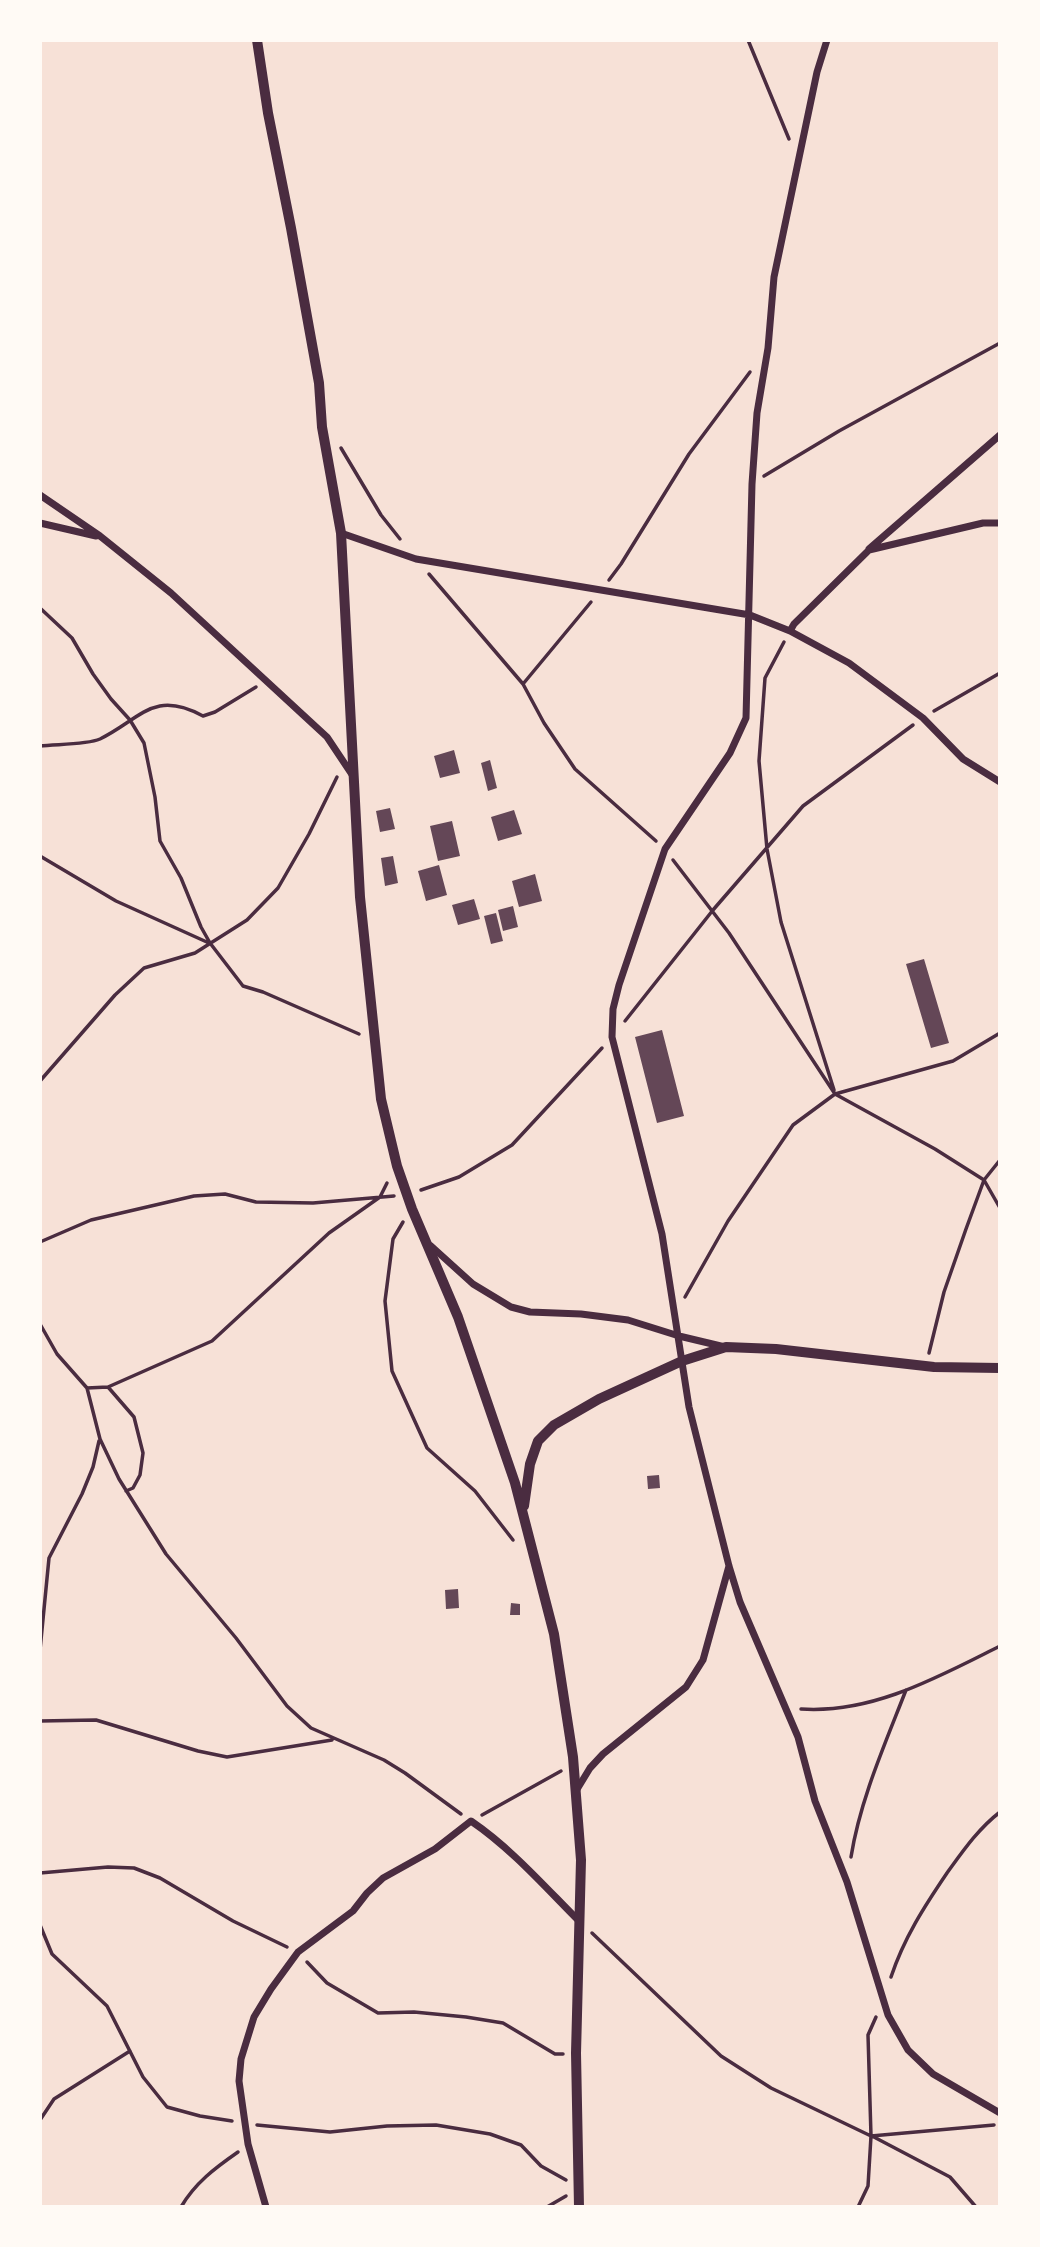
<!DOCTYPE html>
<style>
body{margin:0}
#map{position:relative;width:1040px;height:2247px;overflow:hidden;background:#f7e1d7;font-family:"Exo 2",sans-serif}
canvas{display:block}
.frame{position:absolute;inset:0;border:42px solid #fffaf5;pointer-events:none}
</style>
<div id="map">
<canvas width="1040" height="2247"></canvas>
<div class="frame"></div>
</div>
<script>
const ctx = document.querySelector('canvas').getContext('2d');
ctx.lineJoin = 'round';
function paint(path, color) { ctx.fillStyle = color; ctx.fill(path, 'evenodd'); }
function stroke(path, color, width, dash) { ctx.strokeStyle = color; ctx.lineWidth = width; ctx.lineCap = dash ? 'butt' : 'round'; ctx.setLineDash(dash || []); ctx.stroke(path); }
paint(new Path2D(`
 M 454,750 L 460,773 L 440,778 L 434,756 Z
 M 490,760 L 497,788 L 488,791 L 481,763 Z
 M 390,808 L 395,829 L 380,832 L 376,811 Z
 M 514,810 L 522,834 L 498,841 L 491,817 Z
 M 452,821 L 460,856 L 438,861 L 430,826 Z
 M 393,856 L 398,883 L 385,886 L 381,858 Z
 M 439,865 L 447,895 L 426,901 L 418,871 Z
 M 535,874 L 542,901 L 519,907 L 512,881 Z
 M 474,899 L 480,919 L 458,925 L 452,905 Z
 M 513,906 L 518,927 L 503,931 L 498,910 Z
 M 496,913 L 503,941 L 491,944 L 484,916 Z
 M 924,959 L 949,1043 L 931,1048 L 906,964 Z
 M 662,1030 L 684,1116 L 657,1123 L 635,1037 Z
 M 659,1475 L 660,1488 L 648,1489 L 647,1476 Z
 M 458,1589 L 459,1608 L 446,1609 L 445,1590 Z
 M 511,1603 L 520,1604 L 520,1615 L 510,1615 Z`), '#644757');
stroke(new Path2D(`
 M 748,40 L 789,139
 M 341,448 L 381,515 L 400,539
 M 764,476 L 839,431 L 1000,343
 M 429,574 L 523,684 L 544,723 L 575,769 L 656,841
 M 609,580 L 621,564 L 689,454 L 750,372
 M 40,608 L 72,638 L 93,674 L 111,699 L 130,720 L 144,743 L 155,797 L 160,841 L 181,878 L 201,927 L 210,943 L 243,986 L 263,992 L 359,1034
 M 765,678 L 759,761 L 767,849 L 781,922 L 834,1090
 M 765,678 L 784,642
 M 523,684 L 591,602
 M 934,711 L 1000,673
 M 40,746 C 56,744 86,745 100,739 C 141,719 153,689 203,716 L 215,712 L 256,687
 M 40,856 L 116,901 L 209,943
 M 673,860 L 729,933 L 835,1094 L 935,1149 L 984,1180 L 1000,1208
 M 625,1021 L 713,910 L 803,806 L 913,725
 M 40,1081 L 115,995 L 144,968 L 195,953 L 247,920 L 278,888 L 309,834 L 337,777
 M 421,1190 L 459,1177 L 512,1145 L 602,1048
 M 403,1222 L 393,1239 L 385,1301 L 392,1371 L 427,1448 L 475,1491 L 513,1540
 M 40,1242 L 91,1220 L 194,1196 L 225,1194 L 256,1202 L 313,1203 L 394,1196
 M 685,1297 L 728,1221 L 793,1125 L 835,1094 L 953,1061 L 1000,1033
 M 40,1324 L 57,1354 L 87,1388 L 100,1439 L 119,1479 L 166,1554 L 236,1638 L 287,1706 L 311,1728 L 384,1760 L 405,1773 L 461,1814
 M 929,1353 L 944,1292 L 966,1229 L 984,1180 L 1000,1160
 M 108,1387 L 134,1417 L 143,1453 L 140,1475 L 133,1488 L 126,1491
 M 87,1388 L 108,1387 L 212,1341 L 329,1233 L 380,1197 L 387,1183
 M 40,1650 L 49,1558 L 82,1494 L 93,1467 L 99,1441
 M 801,1709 C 872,1714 938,1677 1000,1646
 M 40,1721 L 96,1720 L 198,1751 L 227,1757 L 332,1740
 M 482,1815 L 561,1771
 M 851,1857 C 860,1800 885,1744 906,1690
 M 40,1873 L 108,1867 L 134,1868 L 160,1878 L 233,1921 L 287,1947
 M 40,1925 L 52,1954 L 107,2006 L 143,2077 L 167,2107 L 200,2116 L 232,2121
 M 592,1933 L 721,2056 L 771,2088 L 871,2136 L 994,2125
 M 307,1962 L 327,1983 L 378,2013 L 414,2012 L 466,2017 L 503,2023 L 555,2054 L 563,2054
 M 891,1977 C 904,1938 924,1907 947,1873 C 963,1851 978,1829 1000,1812
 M 40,2120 L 54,2099 L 130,2051
 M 257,2125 L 330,2132 L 387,2126 L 436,2125 L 490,2134 L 521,2145 L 541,2166 L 566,2180
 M 872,2136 L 950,2177 L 976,2207
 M 181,2207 C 195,2183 215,2168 238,2152
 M 547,2207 L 566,2196
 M 858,2207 L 868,2186 L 871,2136 L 868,2035 L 876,2017`), '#4a2c40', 3.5);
stroke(new Path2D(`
 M 827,40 L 817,72 L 774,277 L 768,348 L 757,413 L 752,484 L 746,718 L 730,753 L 665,849 L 619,985 L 613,1009 L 612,1037 L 662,1234 L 689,1407 L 729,1566 L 740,1602 L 798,1737 L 815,1801 L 847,1882 L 888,2015 L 908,2050 L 933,2074 L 1000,2113
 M 40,495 L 100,536 L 171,593 L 327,737 L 353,776
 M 40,523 L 96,536
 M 341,533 L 416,559 L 750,615 L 790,631 L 849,663 L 923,718 L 963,759 L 1000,782
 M 869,549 L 1000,435
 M 790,631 L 794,624 L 869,550 L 983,523 L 1000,523
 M 431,1246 L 473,1284 L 511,1307 L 530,1312 L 581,1314 L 628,1320 L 679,1336 L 725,1347
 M 576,1791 L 590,1768 L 603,1754 L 686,1687 L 703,1660 L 729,1566
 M 266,2207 L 248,2144 L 239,2081 L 241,2059 L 254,2017 L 271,1989 L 298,1952 L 353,1911 L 367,1893 L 383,1878 L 435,1849 L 471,1821 C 512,1849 545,1887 579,1921`), '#4a2c40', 7);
stroke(new Path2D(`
 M 257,40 L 268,113 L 291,228 L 319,383 L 322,427 L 341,533 L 360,897 L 381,1099 L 397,1166 L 412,1209 L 458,1317 L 515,1483 L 554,1634 L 573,1757 L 581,1860 L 576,2053 L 579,2207
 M 524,1506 L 530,1464 L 538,1441 L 554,1425 L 599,1399 L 682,1361 L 726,1347 L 776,1349 L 934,1367 L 1000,1368`), '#4a2c40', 10);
</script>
